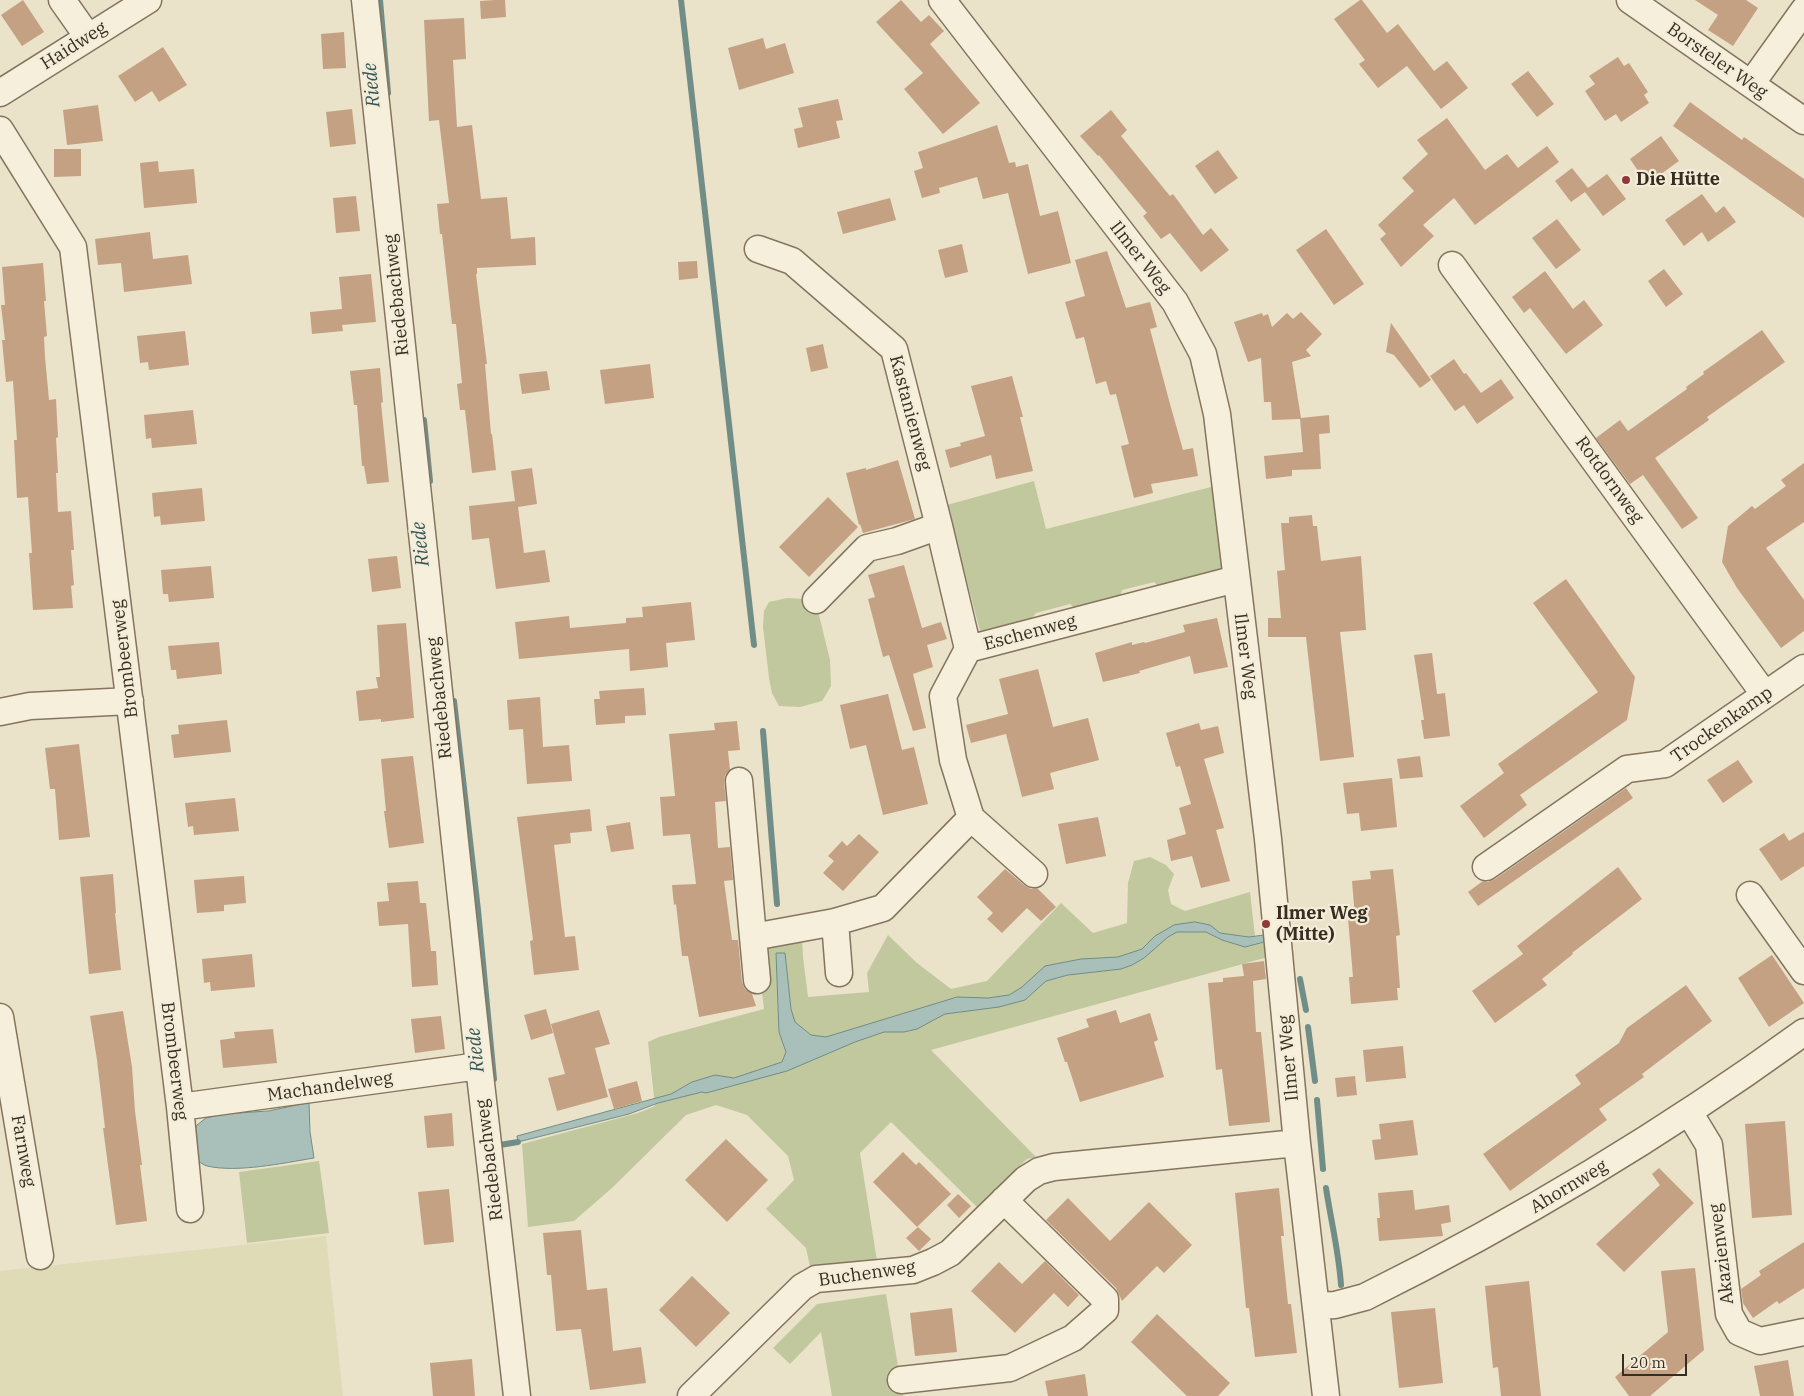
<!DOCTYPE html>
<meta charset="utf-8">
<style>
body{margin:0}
#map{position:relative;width:1804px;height:1396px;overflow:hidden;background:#eae2c9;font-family:"IBM Plex Serif",serif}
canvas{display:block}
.scale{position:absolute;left:1622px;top:1354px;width:65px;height:22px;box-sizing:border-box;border:2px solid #372d21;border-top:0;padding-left:6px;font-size:15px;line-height:18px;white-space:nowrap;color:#372d21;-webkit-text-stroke:4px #f3ecd8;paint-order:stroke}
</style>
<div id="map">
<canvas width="1804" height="1396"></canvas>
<div class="scale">20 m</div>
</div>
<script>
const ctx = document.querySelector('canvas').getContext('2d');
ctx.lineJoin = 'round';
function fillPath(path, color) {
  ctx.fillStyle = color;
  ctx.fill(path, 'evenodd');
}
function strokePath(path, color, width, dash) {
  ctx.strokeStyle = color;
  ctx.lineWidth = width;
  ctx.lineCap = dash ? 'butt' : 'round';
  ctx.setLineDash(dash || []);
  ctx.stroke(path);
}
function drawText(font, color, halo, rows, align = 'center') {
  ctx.font = font + ' "IBM Plex Serif",serif';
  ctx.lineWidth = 4.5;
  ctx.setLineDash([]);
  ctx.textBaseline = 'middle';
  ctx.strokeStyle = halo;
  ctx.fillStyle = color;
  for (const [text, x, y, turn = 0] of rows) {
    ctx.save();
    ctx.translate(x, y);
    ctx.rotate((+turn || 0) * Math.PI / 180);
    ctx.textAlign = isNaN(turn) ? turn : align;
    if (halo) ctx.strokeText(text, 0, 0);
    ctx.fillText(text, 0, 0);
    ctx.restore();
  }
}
const farmland = new Path2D(`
 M326 1236 343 1396H0V1271Z`);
const green = new Path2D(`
 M1034 481 1046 529 1215 486 1227 568 1158 586 1154 582 1122 590 1120 597 1076 609 1070 604 1036 613 1031 619 980 631 947 505Z
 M787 598 806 599 818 611 830 660 831 686 822 701 800 707 779 706 772 693 769 678 763 627 764 611 769 602Z
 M1150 857 1166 865 1174 874 1168 890 1171 904 1185 911 1250 892 1255 936 1265 935 1268 957 931 1050 1036 1157 1027 1159 977 1207 891 1122 860 1153 877 1261 810 1267 806 1248 766 1209 794 1180 788 1156 747 1115 716 1105 686 1115 613 1187 574 1221 528 1227 522 1144 638 1113 655 1106 648 1042 659 1037 764 1009 759 967 760 941 802 937 803 957 808 997 869 992 867 973 888 935 917 963 951 989 987 981 1061 903 1093 933 1127 923 1128 883 1134 861Z
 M319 1161 329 1233 247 1243 239 1172Z
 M886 1294 903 1396H832L821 1332 790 1364 773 1348 817 1304Z`);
const water = new Path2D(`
 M1195 922 1210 925 1220 933 1249 937 1264 935V942L1245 947 1222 940 1206 932H1177L1168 937 1144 958 1132 965 1121 969 1068 975 1046 981 1025 1000 999 1007 945 1014 917 1029 904 1032H884L855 1042 787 1071 706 1093 702 1092 658 1103 629 1114 518 1142 517 1136 671 1094 692 1082 715 1075 734 1078 782 1062 786 1052 779 1032 776 953H785L791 1009 795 1022 811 1035 826 1037 957 997 988 998 1009 995 1022 987 1045 966 1081 959 1118 957 1142 949 1155 936 1174 925Z
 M309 1103 310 1132 314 1158C284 1163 237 1173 207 1166 203 1165 198 1161 194 1158L193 1133 197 1125 206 1118 223 1114 268 1111Z`);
const stream = new Path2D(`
 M380 0 388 93
 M681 0 754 645
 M424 420 430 481
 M454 701 478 910 494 1079
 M763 731 777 904
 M1300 979 1306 1010
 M1308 1027 1315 1081
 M1317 1100 1323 1169
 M500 1145 518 1142
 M1326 1188C1331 1221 1339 1253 1341 1285`);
const building = new Path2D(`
 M23 0 44 32 22 46 1 15Z
 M495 0H505L506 17 481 19 480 1Z
 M901 0 921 22 929 15 944 31 930 44 980 103 943 134 904 89 923 73 876 22Z
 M1360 0H1362L1387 33 1398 24 1434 71 1447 61 1468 88 1441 109 1407 66 1378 88 1359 64 1365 60 1334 19Z
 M1695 0H1746L1758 8 1733 46 1708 30 1718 15Z
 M464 18 466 59 453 60 457 127 472 125 481 199 507 197 511 239 535 237 536 265 477 268V274H476L487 364H485L491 434H492L496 470 472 473 465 410H460L457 384 462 383 456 324H452L442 234H440L437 204 449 203 439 120 429 121 424 20Z
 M344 32 346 68 323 69 321 34Z
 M763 38 766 49 785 43 794 73 739 90 728 48Z
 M163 47 187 85 159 102 152 91 135 102 118 76Z
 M1618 57 1624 66 1629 63 1648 92 1644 95 1649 103 1621 122 1616 114 1605 121 1585 91 1595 84 1589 76Z
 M1528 71 1554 104 1537 117 1511 84Z
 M838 99 843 120 836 121 840 138 798 148 794 129 803 127 798 108Z
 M1690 102 1742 140 1744 137 1804 179V218L1673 126Z
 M98 105 103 141 67 145 63 110Z
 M352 109 356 144 330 147 326 112Z
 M1111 110 1127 130 1121 136 1170 196 1173 194 1203 235 1211 228 1229 250 1201 272 1170 233 1161 239 1143 216 1147 213 1099 155 1098 156 1080 136Z
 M1447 118 1485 170 1507 154 1518 168 1547 146 1559 162 1475 225 1454 198 1423 225 1434 236 1401 267 1380 239 1386 234 1378 225 1414 191 1402 178 1428 154 1417 140Z
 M997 125 1009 163 1015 162 1016 167 1028 164 1040 216 1058 211 1071 263 1028 274 1008 193 983 199 977 177 939 188 940 193 922 198 914 171 923 168 918 152Z
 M1661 136 1679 161 1647 184 1630 159Z
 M54 149H81V176L54 177Z
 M1218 150 1238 178 1215 194 1195 166Z
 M158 161 159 172 194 169 197 203 144 208 140 163Z
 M1572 168 1588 188 1607 174 1626 199 1603 216 1585 192 1571 202 1555 181Z
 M1702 194 1716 213 1724 206 1736 222 1708 242 1702 232 1684 246 1665 220Z
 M356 196 360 231 336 233 333 198Z
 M890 198 896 220 843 234 837 212Z
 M1557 219 1581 250 1556 269 1532 238Z
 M1326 229 1364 284 1334 305 1296 250Z
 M150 232 153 259 188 255 192 284 124 292 121 263 98 265 95 239Z
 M962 244 968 272 945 278 938 250Z
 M1107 251 1126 308 1150 302 1157 327 1150 329 1170 404 1183 450 1193 448 1198 476 1151 484 1153 493 1134 498 1121 446 1129 444 1116 394 1110 395 1106 381 1096 384 1084 337 1076 339 1065 302 1085 296 1075 260Z
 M697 261 698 278 679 280 678 262Z
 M43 263 46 301H44L47 336 44 337 45 357 49 400 56 399 58 437 56 438 58 473H56L58 512 71 511 74 550H71L74 585 71 586 73 608 33 610 29 553H32L28 497 17 498 14 440H17L13 381 6 382 2 340H5L1 305H5L2 267Z
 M1664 269 1683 294 1666 307 1648 281Z
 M1545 271 1573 309 1584 300 1603 325 1566 354 1530 308 1524 313 1512 297Z
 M371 274 376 322 342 325 343 331 312 334 310 312 342 309 339 277Z
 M1301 312 1322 334 1306 350 1311 356 1292 362 1301 418 1329 415 1330 433 1319 434 1321 469 1292 470V476L1266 479 1264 456 1303 452 1300 419 1272 420 1271 402H1264L1261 358 1248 362 1234 322 1262 313 1263 316 1268 314 1272 327 1287 313 1293 319Z
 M1391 323 1431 380 1420 388 1394 355 1386 352Z
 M1762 330 1785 362 1707 417 1709 420 1655 458 1698 518 1682 529 1643 475 1630 484 1596 438 1620 420 1628 431 1687 389 1686 387 1704 374 1703 372Z
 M185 331 189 365 149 370 148 362 140 363 137 336Z
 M823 344 828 368 811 372 806 348Z
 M1454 359 1464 374 1466 373 1481 393 1501 379 1514 398 1477 424 1464 405 1455 411 1430 376Z
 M650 364 654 398 605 404 600 370Z
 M380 368 383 402 381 403 389 482 367 484 364 466H362L357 405H354L350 371Z
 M547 371 550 390 522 394 519 374Z
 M1012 376 1023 417H1020L1033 471 996 479 991 455 950 468 945 450 961 446 960 443 985 436 971 386Z
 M193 410 197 444 152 448 151 438 146 439 144 415Z
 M898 460 915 519 863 533 860 524 859 525 846 473 866 468V470Z
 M1804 463V522L1766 548 1804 600V631L1781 648 1737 588 1722 562 1728 526 1752 506 1755 509 1786 486 1781 480Z
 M532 468 537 504 518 507 524 553 545 550 550 582 496 589 489 538 472 540 469 506 515 501 511 471Z
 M202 488 205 521 161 525 160 516 154 517 152 493Z
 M828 497 858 527 809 577 779 547Z
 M1312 515 1313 526H1317L1321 561 1361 556 1366 630 1340 632 1354 757 1320 761 1306 637H1268V618H1281L1277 571 1285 570 1281 523H1289V517Z
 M397 556 401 588 372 592 368 559Z
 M904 565 922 628 941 622 947 639 927 645 933 667 913 674 926 728 913 731 889 655 883 657 868 599 875 597 868 575Z
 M211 566 214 598 169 602 168 594H163L161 570Z
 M1566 579 1635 677 1627 720 1520 795 1527 805 1484 838 1460 806 1504 773 1498 764 1598 692 1533 603Z
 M691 602 695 640 666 643 668 667 630 671 629 649 519 659 515 622 569 616 570 628 626 623V618L643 617 642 607Z
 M1217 618 1228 667 1194 674 1190 656 1139 671 1140 673 1103 682 1095 653 1132 642V645L1144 642 1145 643 1185 632 1183 625Z
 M406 623 414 718 381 722V719L359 721 356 691 378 688 376 677H380L377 625Z
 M219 642 222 674 177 679 176 670H171L168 646Z
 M1432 653 1437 694 1445 693 1450 736 1424 739 1421 720H1424L1414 655Z
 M1038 669 1053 727 1088 718 1099 760 1050 773 1054 789 1022 797 1006 734 971 743 966 725 1008 714 999 679Z
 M644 688 646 715 625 716V723L596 725 594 699H600L599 691Z
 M888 694 902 750 914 747 928 804 883 815 866 745 850 749 840 705Z
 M540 697 543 747 569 745 572 781 527 784 523 729 509 730 507 700Z
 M227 720 231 752 174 758 171 735 179 734 178 725Z
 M737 721 740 750 728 751 730 770 725 775 724 782 726 801 715 802 718 848 730 847 733 880 724 881 732 940H738L742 982 745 989 752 994 756 1006 699 1017 688 956H682L676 904 674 905 672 885 696 884 690 834 663 836 660 797 675 796 669 734 715 730 714 723Z
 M1199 723 1201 730 1218 726 1224 753 1204 759 1224 828 1216 830 1230 881 1201 888 1192 856 1171 861 1167 840 1186 834 1179 808 1191 804 1180 766 1176 767 1166 733Z
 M79 744 90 837 59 840 55 789H50L45 748Z
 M413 756 424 843 389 848 384 811H386L381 759Z
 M1420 756 1423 777 1400 779 1397 759Z
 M1738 760 1753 782 1723 803 1707 780Z
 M1392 778 1397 827 1361 831 1359 813 1347 814 1343 783Z
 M1626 788 1633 798 1478 906 1468 892 1483 881 1488 882 1495 879Z
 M235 798 239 831 194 835 193 826 188 827 185 803Z
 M590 809 592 831 570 833 571 843 554 845 565 937 575 936 579 970 534 975 530 941 533 940 517 817Z
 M1098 817 1106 856 1066 864 1058 824Z
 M630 822 634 849 611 852 606 826Z
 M1804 832V866L1781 881 1759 849 1784 833 1789 841Z
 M859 834 879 852 843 891 823 873 834 861 828 856 842 841 847 846Z
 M1618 867 1642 899 1572 953 1573 954 1542 979 1547 985 1495 1023 1472 991 1523 954 1517 946Z
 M1005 869 1024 885 1031 889 1037 888 1056 907 1041 921 1027 908 1002 933 987 919 993 913 977 897Z
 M1393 869 1400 935 1396 936 1400 988H1397L1398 1000 1351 1004 1349 977H1353L1348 918 1355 917 1352 881 1371 879 1370 871Z
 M113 874 116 913H115L121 970 89 974 80 877Z
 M244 876 246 903 224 905V911L197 913 194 880Z
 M418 881 420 903H426L431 951H436L438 985 412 987 408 924 379 926 377 902 389 901 387 883Z
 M252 954 255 987 211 991 210 982 204 983 202 959Z
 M1772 955 1804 1003 1769 1027 1738 978Z
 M1264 961 1266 979 1253 981 1256 1032H1261L1270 1122 1229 1126 1222 1069 1216 1070 1208 983 1223 982V978L1244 976 1242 964Z
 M1686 985 1712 1021 1642 1074 1644 1077 1599 1109 1607 1120 1510 1191 1483 1154 1581 1084 1575 1075 1619 1043 1627 1028Z
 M546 1009 553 1033 531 1040 524 1015Z
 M599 1010 610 1044 595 1048 608 1097 557 1111 548 1078 565 1074 551 1024Z
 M1116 1010 1120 1023 1150 1013 1158 1040 1154 1042 1164 1077 1080 1102 1067 1062H1065L1057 1038 1089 1027 1086 1019Z
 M123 1011 132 1067 135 1111 142 1165H140L147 1221 116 1225 103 1128H105L97 1060 90 1016Z
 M441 1016 445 1049 415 1053 411 1019Z
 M273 1029 277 1063 223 1068 220 1040 235 1038 234 1032Z
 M1403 1046 1406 1078 1366 1082 1363 1050Z
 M1355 1076 1357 1095 1337 1097 1335 1078Z
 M637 1081 642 1101 614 1109 608 1089Z
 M452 1113 454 1146 427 1148 424 1116Z
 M1413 1120 1418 1155 1375 1160 1372 1140 1381 1139 1379 1124Z
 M1785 1121 1792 1215 1752 1218 1745 1124Z
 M726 1139 768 1180 727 1222 685 1180Z
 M903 1152 916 1165 919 1162 951 1194 917 1227 873 1182Z
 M1659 1168 1694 1203 1624 1272 1596 1244 1660 1185 1652 1174Z
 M1279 1188 1284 1236H1281L1288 1304H1291L1297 1353 1255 1357 1249 1308H1246L1235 1193Z
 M449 1189 454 1242 424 1245 418 1192Z
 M1413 1190 1415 1210 1449 1205 1451 1222 1441 1224 1443 1236 1379 1241 1377 1218H1380L1378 1193Z
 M958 1194 971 1206 959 1218 947 1205Z
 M1068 1198 1110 1241 1149 1202 1192 1245 1164 1273 1157 1266 1122 1301 1116 1288 1046 1220Z
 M918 1227 931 1239 919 1251 906 1238Z
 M581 1230 587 1290 607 1288 613 1351 641 1347 646 1383 590 1390 581 1329 556 1331 551 1275H547L543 1233Z
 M1804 1242V1288L1779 1304 1777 1301 1753 1318 1743 1303 1741 1289 1761 1275 1759 1271Z
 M1045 1261 1079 1295 1068 1307 1054 1293 1015 1333 971 1291 999 1262 1022 1284Z
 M1695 1268 1704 1350 1650 1396H1629L1615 1377 1668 1332 1661 1271Z
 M692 1276 730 1313 696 1347 659 1310Z
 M1529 1281 1541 1396H1501L1498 1367 1493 1368 1485 1286Z
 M952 1308 957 1352 915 1356 910 1313Z
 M1435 1308 1443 1383 1399 1388 1391 1312Z
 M1157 1314 1230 1383 1218 1396H1187L1131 1342Z
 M472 1359 475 1396H433L430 1363Z
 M1788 1360 1794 1396H1760L1754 1366Z
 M1085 1374 1088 1396H1048L1045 1381Z`);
const minor = new Path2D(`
 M62 0 88 37
 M365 0 479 1066 517 1396
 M942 0 1175 302 1203 354 1217 414 1268 839 1297 1143 1326 1396
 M1630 0 1804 121
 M1751 84 1804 10
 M0 93 148 0
 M0 130 73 247 180 1107 190 1209
 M758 249 792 261 894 349 939 526 968 649
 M1452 265 1765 695
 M816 600 867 548 897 541 939 526
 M0 712 30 706 130 701
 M739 781 753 937 835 922
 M1486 867 1627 769 1665 764 1804 668
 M1034 874 971 818 953 760 943 696 968 649 1236 579
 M1750 895 1804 971
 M753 937 757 980
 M839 973 835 922 883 908 971 818
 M0 1017 40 1256
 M180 1107 479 1066
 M1689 1112 1709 1145 1729 1314 1739 1332 1760 1341 1804 1332
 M1316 1306 1335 1305 1365 1297C1518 1221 1665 1133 1804 1032
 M901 1380 1010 1368 1073 1338 1105 1310V1299L1004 1200
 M691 1396 802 1287 816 1279 913 1270 933 1262 950 1253 1026 1179 1039 1171 1054 1167 1297 1143`);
const markers = [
 [1626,180,5,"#8e3935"],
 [1266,924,5,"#8e3935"]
];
const streetNames = [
 ["Haidweg",74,46,-32],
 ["Borsteler Weg",1717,61,35],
 ["Ilmer Weg",1140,258,52],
 ["Riedebachweg",397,295,-96],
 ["Kastanienweg",910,413,75],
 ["Rotdornweg",1609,480,54],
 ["Eschenweg",1030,633,-15],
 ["Ilmer Weg",1245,656,83],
 ["Brombeerweg",125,659,-97],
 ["Riedebachweg",440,698,-96],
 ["Trockenkamp",1722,725,-35],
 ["Ilmer Weg",1289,1058,-95],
 ["Brombeerweg",174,1061,83],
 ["Machandelweg",330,1087,-8],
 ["Farnweg",23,1151,80],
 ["Riedebachweg",490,1160,-97],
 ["Ahornweg",1569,1187,-31],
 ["Akazienweg",1722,1254,-97],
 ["Buchenweg",867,1274,-8]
];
const poiNames = [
 ["Die Hütte",1636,180],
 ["Ilmer Weg",1276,914],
 ["(Mitte)",1276,935]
];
const waterNames = [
 ["Riede",372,85,-95],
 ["Riede",421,544,-96],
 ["Riede",476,1050,-96]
];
fillPath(farmland, '#dfdbb7');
fillPath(green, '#c1c89e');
fillPath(water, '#a9bfba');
strokePath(water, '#718d87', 1);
strokePath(stream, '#718d87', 6);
fillPath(building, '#c5a183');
strokePath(minor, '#85755f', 29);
strokePath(minor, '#f6efdc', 26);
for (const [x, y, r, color] of markers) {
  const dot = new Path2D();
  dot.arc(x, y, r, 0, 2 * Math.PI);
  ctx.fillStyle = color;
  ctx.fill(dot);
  strokePath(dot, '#f3ecd8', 2);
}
drawText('18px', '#372d21', '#f3ecd8', streetNames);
drawText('bold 18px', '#372d21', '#f3ecd8', poiNames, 'left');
drawText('italic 19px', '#325555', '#f3ecd8', waterNames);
</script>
